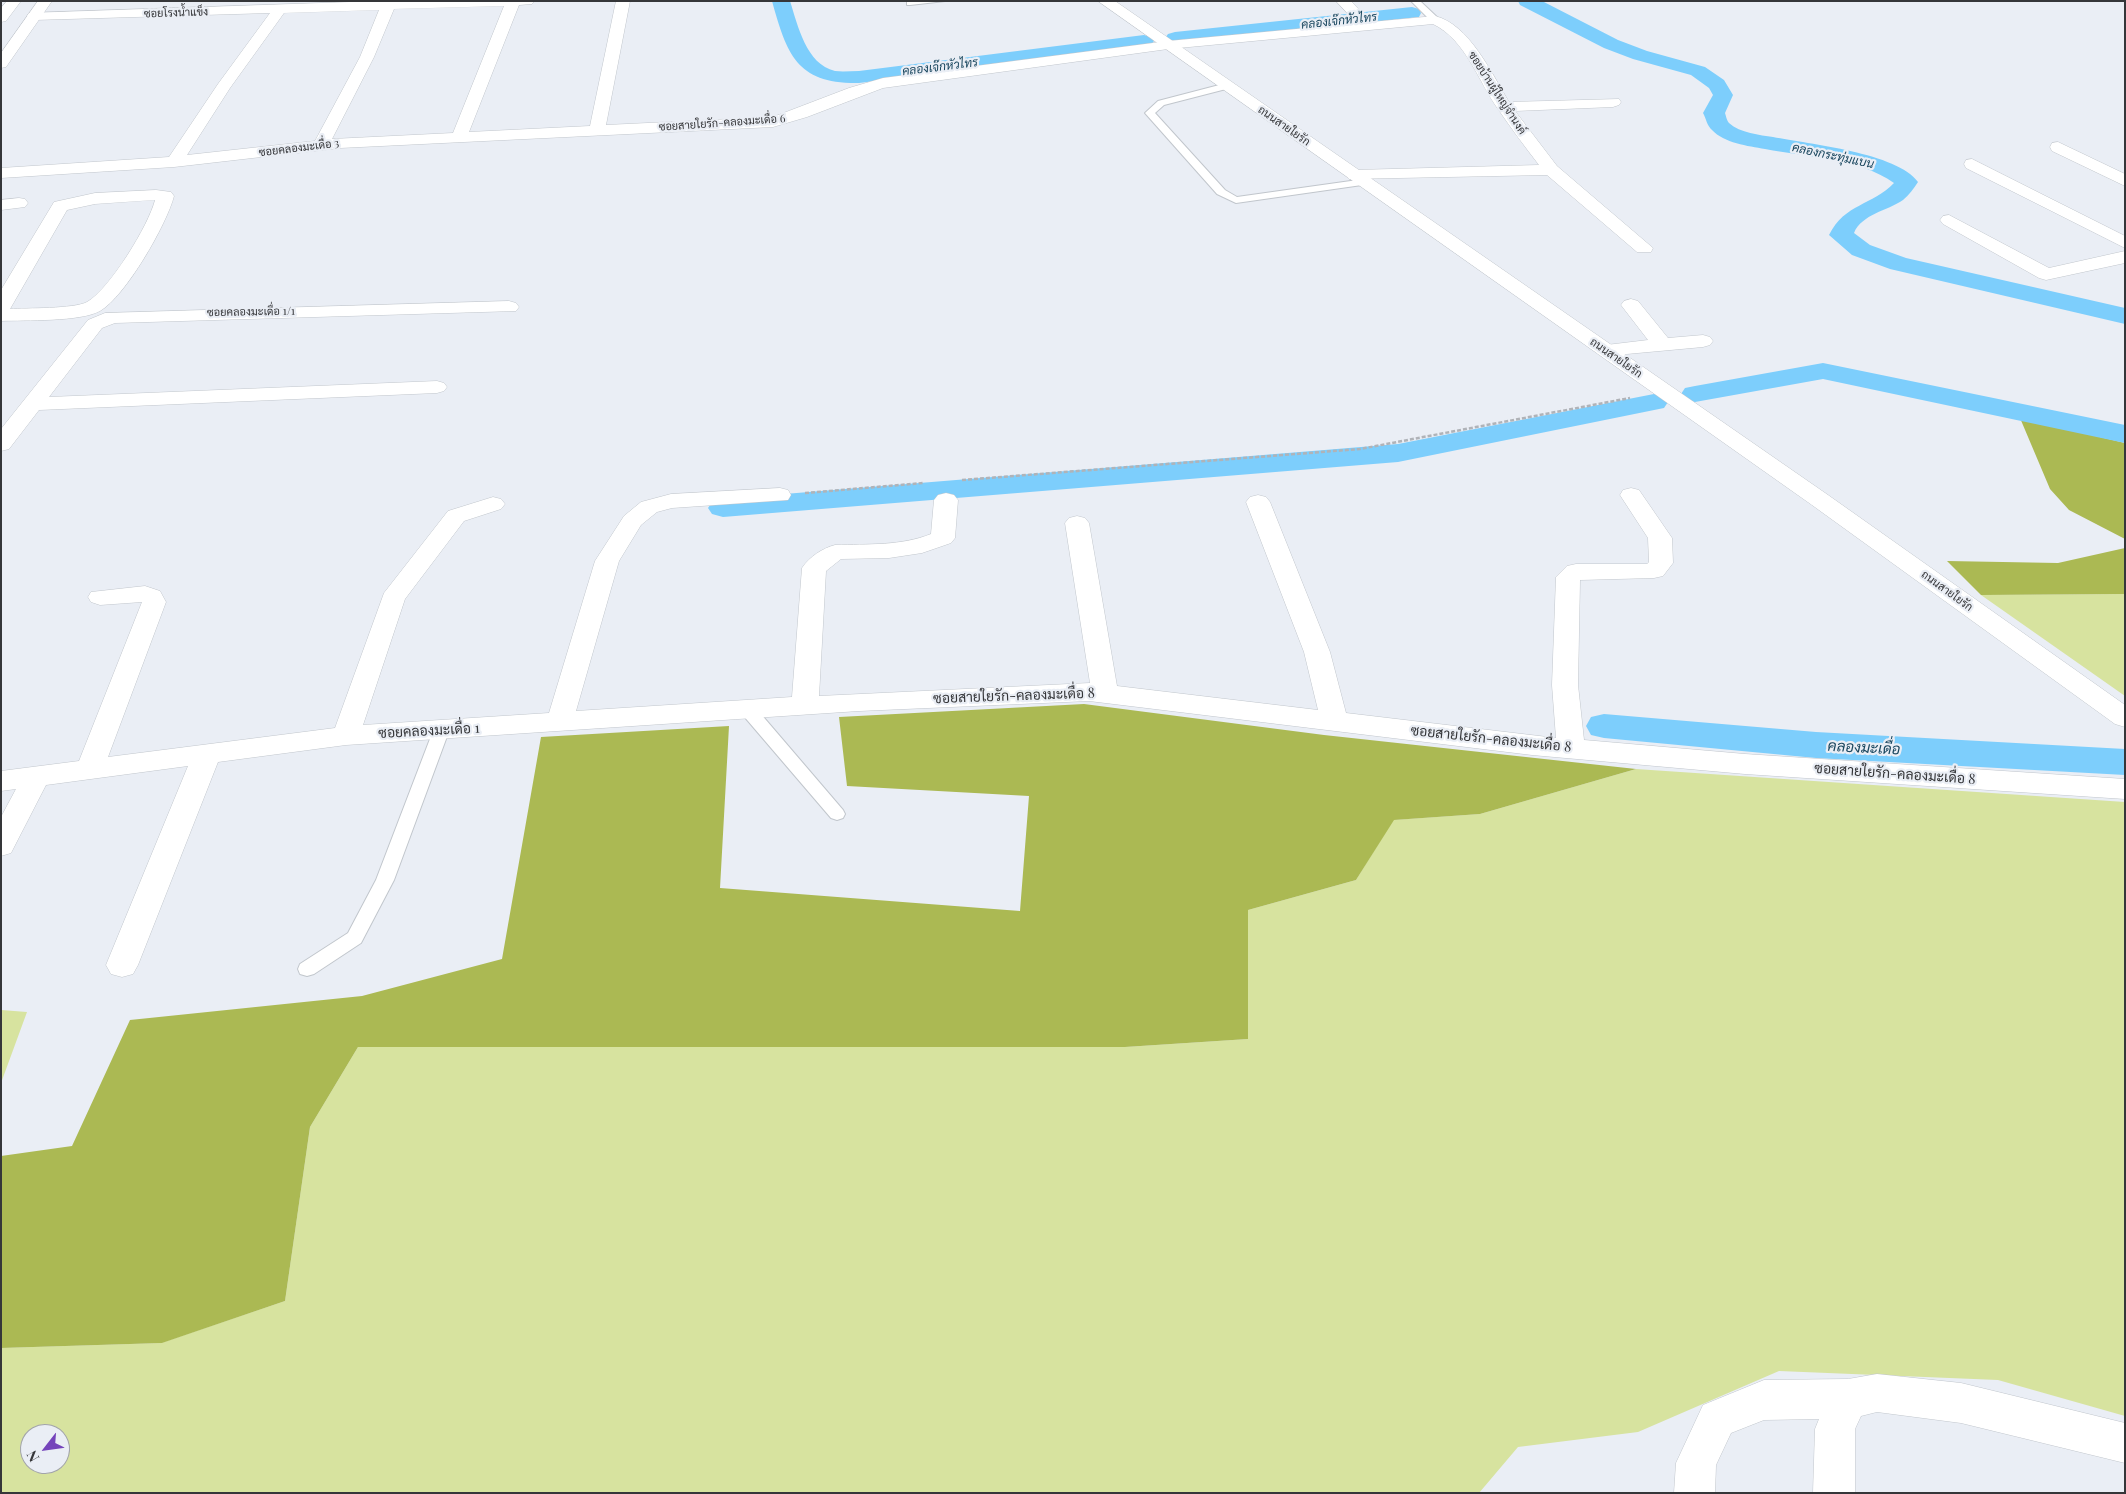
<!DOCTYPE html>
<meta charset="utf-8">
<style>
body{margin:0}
#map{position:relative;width:2126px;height:1494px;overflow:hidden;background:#eaeef5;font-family:"Playfair Display",serif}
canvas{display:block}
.frame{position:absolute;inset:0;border:2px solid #353639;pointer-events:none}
.north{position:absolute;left:20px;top:1424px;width:50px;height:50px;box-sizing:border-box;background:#eaeef5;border:1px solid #a2a4aa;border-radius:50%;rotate:240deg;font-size:14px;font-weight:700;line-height:20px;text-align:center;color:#353639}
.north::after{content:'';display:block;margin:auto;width:18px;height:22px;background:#7544bb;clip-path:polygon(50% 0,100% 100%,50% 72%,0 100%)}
</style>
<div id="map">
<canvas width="2126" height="1494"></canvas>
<div class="frame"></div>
<div class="north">N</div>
</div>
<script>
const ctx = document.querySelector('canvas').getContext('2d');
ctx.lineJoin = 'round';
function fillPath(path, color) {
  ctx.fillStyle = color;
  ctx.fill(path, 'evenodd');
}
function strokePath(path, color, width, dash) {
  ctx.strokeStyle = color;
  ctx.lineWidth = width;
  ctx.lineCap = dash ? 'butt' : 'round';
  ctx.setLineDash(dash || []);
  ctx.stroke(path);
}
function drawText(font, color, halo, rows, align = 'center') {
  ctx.font = font + ' "Playfair Display",Sarabun,serif';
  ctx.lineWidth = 4.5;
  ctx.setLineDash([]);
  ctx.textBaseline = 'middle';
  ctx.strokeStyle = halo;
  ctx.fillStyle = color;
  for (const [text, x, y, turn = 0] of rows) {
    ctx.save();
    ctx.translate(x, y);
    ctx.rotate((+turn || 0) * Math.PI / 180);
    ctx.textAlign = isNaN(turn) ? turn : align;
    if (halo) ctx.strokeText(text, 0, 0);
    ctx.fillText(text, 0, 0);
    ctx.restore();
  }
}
const green = new Path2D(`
 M2125 594V696L1981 595Z
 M1636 769 2125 802V1416L1998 1380 1779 1371 1638 1432 1518 1447 1479 1493H1V1348L161 1343 285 1301 310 1127 358 1047H1125L1248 1039V910L1356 880 1393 820 1480 814ZM30 1434H60V1464H30Z
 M1 1010 27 1012 1 1083Z`);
const forest = new Path2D(`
 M2020 418 2125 443V539L2069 510 2050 489Z
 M2125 548V594L1981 595 1947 561 2058 563Z
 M1084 704 1324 735 1636 769 1480 814 1394 820 1356 880 1248 910V1039L1125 1047H358L310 1127 285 1301 162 1343 1 1348V1156L72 1146 130 1020 362 996 502 959 541 737 729 726 720 888 1020 911 1029 796 847 786 839 717Z`);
const canal = new Path2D(`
 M772 1H790C798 26 806 64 835 71 843 72 851 71 859 71L1144 35 1151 37 1154 41 1151 45 1144 47 859 83C797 84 787 55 772 1Z
 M1518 1H1542L1618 40 1647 51 1705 67 1724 80 1733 95 1725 113C1726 116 1727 121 1729 123 1740 133 1760 135 1773 137 1809 144 1898 153 1918 182 1914 188 1909 195 1903 200 1887 211 1862 214 1854 233L1870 245 1906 258 2125 308V324L1890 269 1852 255 1829 235C1845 203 1872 206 1894 183 1859 158 1807 157 1765 149 1748 146 1724 143 1712 130 1707 126 1706 118 1703 113L1713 95 1709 88 1691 75 1633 59 1604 48 1520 5Z
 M1412 7 1419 9 1421 13 1419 17 1175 44 1168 42 1165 38 1168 34 1175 32Z
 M1823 363 2125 425V443L1823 379 1695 402 1685 400 1681 394 1685 388 1695 386Z
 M1654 394 1664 396 1668 402 1664 408 1398 462 723 517 712 514 708 508 712 502 723 499 1398 444Z
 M1604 714 1816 732 2125 749V775L1816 758 1604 738 1591 735 1586 726 1591 717Z`);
const path = new Path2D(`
 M962 480 1360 449 1630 398
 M805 493 923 483`);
const service = new Path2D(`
 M907 1H945L910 5H907Z
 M1411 1H1420L1438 18V22H1432Z
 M1227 83 1230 84V88L1164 105 1155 113 1225 190 1237 197 1365 179 1370 182 1369 184 1236 203 1217 194 1145 113 1158 101Z
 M748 705 754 706 843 810 845 814 843 818 837 820 831 818 742 714 740 710 742 706Z
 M441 725 447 727 449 731 394 880 361 943 314 974 307 976 300 974 298 969 300 964 348 933 376 880 433 731 435 727Z`);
const minor = new Path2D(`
 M380 1H534L532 4 519 5 469 132 590 126 616 1H630L606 125 773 117 849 88 883 78 1168 41 1435 16C1469 24 1492 74 1509 102L1619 99 1621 102 1619 105 1613 107 1515 111 1557 166 1653 248 1651 252H1637L1547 175 1349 179 1346 175 1349 171 1355 170 1539 165C1525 147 1511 128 1498 109 1478 81 1466 40 1433 24L1168 49 883 88 807 117 773 127 340 148 174 167 1 178V168L169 157 218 84 270 13 34 20 29 19 27 16 29 13ZM504 6 453 133 332 139 374 57 394 9ZM379 10 360 57 315 141 187 155 230 88 284 13Z
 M1336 1H1351L1363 14 1361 17H1351Z
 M2058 142 2125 174V186L2052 151 2050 147 2052 143Z
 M1972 159 2125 236V248L1966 168 1964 164 1966 160Z
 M156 190 171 192 174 196C167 224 125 297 100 311 80 322 25 320 1 321V290L54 202 95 193ZM155 200C149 225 109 290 87 302 74 309 26 308 10 309L67 210 95 204Z
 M19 198 25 199 28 203 25 207 1 210V200Z
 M1949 215 2049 268 2125 251V263L2046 280 2039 278 1943 224 1940 220 1943 216Z
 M1631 299 1638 301 1668 338 1703 335 1710 337 1713 341 1710 345 1703 347 1605 356 1598 354 1595 350 1598 346 1648 340 1621 305 1624 301Z
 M509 301 516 303 519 307 516 311 115 323 102 328 49 397 437 381 444 383 447 387 444 391 437 393 39 410 9 449 1 451V429L88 320 105 313Z
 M780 488 788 490 791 495 788 500 672 508 657 512 641 525 619 561 576 711 792 697 802 568C809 557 823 548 835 545 868 544 901 546 931 534L934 500 938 495 946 493 954 495 958 500 955 538 951 543 922 553 889 558 841 559 826 571 819 696 1090 683 1065 523 1069 518 1077 516 1085 518 1089 523 1117 686 1318 710 1304 652 1246 502 1250 497 1258 495 1266 497 1270 502 1330 652 1346 713 1556 738 1552 685 1556 577 1567 566 1576 564H1647L1649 562 1648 538 1620 495 1623 490 1631 488 1639 490 1672 538 1673 563 1663 576 1654 578 1580 580 1578 685 1584 740 1745 754 2125 779V799L1745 774 1532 755 1089 701 859 711 346 745 218 762 138 965 133 974 122 977 111 974 106 965 188 766 46 785 11 853 1 856V817L16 789 1 791V771L79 761 142 602 100 605 91 602 88 597 91 592 145 586 160 591 166 602 108 757 335 728 384 593 448 511 493 497 501 499 505 504 501 509 464 521 405 599 363 725 549 713 595 561 624 516 641 502 671 494Z
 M1877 1374 1961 1383 2125 1423V1463L1961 1423 1877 1412 1861 1416 1855 1429V1493H1813L1815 1429 1819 1419 1764 1420 1731 1433 1716 1465 1715 1493H1674L1676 1463 1703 1405 1764 1380 1848 1379Z`);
const tertiary = new Path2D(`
 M1098 1H1115L1828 495 2125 705V727L2115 724 1812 505Z`);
const secondary = new Path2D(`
 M7 1H21L6 21 1 22V8Z
 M38 1H52L6 67 1 68V53Z`);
const farStreetnames = [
 ["ซอยโรงน้ำแข็ง",176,13,-2],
 ["ซอยบ้านผู้ใหญ่จำนงค์",1497,93,57],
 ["ซอยสายใยรัก-คลองมะเดื่อ 6",722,123,-4],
 ["ถนนสายใยรัก",1284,126,35],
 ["ซอยคลองมะเดื่อ 3",299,148,-7],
 ["ซอยคลองมะเดื่อ 1/1",251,312,-1],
 ["ถนนสายใยรัก",1616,358,35],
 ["ถนนสายใยรัก",1947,591,36]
];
const farWaternames = [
 ["คลองเจ๊กหัวไทร",1339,21,-6],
 ["คลองเจ๊กหัวไทร",940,67,-7],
 ["คลองกระทุ่มแบน",1833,156,12]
];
const streetNames = [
 ["ซอยสายใยรัก-คลองมะเดื่อ 8",1014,696,-2],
 ["ซอยคลองมะเดื่อ 1",429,731,-3],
 ["ซอยสายใยรัก-คลองมะเดื่อ 8",1491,739,6],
 ["ซอยสายใยรัก-คลองมะเดื่อ 8",1895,774,4]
];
const waterNames = [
 ["คลองมะเดื่อ",1864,748,3]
];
fillPath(green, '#d7e39f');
fillPath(forest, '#abb953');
fillPath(canal, '#7dcefc');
strokePath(service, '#c1c6cc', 2);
strokePath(minor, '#c1c6cc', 1);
strokePath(tertiary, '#c1c6cc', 1);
strokePath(secondary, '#c1c6cc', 1);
strokePath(path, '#b0b3b8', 2.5, [4, 2]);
fillPath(service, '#fff');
fillPath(minor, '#fff');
fillPath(tertiary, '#fff');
fillPath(secondary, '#fff');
drawText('11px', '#353639', '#eaeef5', farStreetnames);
drawText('italic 12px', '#19465e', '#eaeef5', farWaternames);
drawText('14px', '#353639', '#eaeef5', streetNames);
drawText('italic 15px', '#19465e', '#eaeef5', waterNames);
</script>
